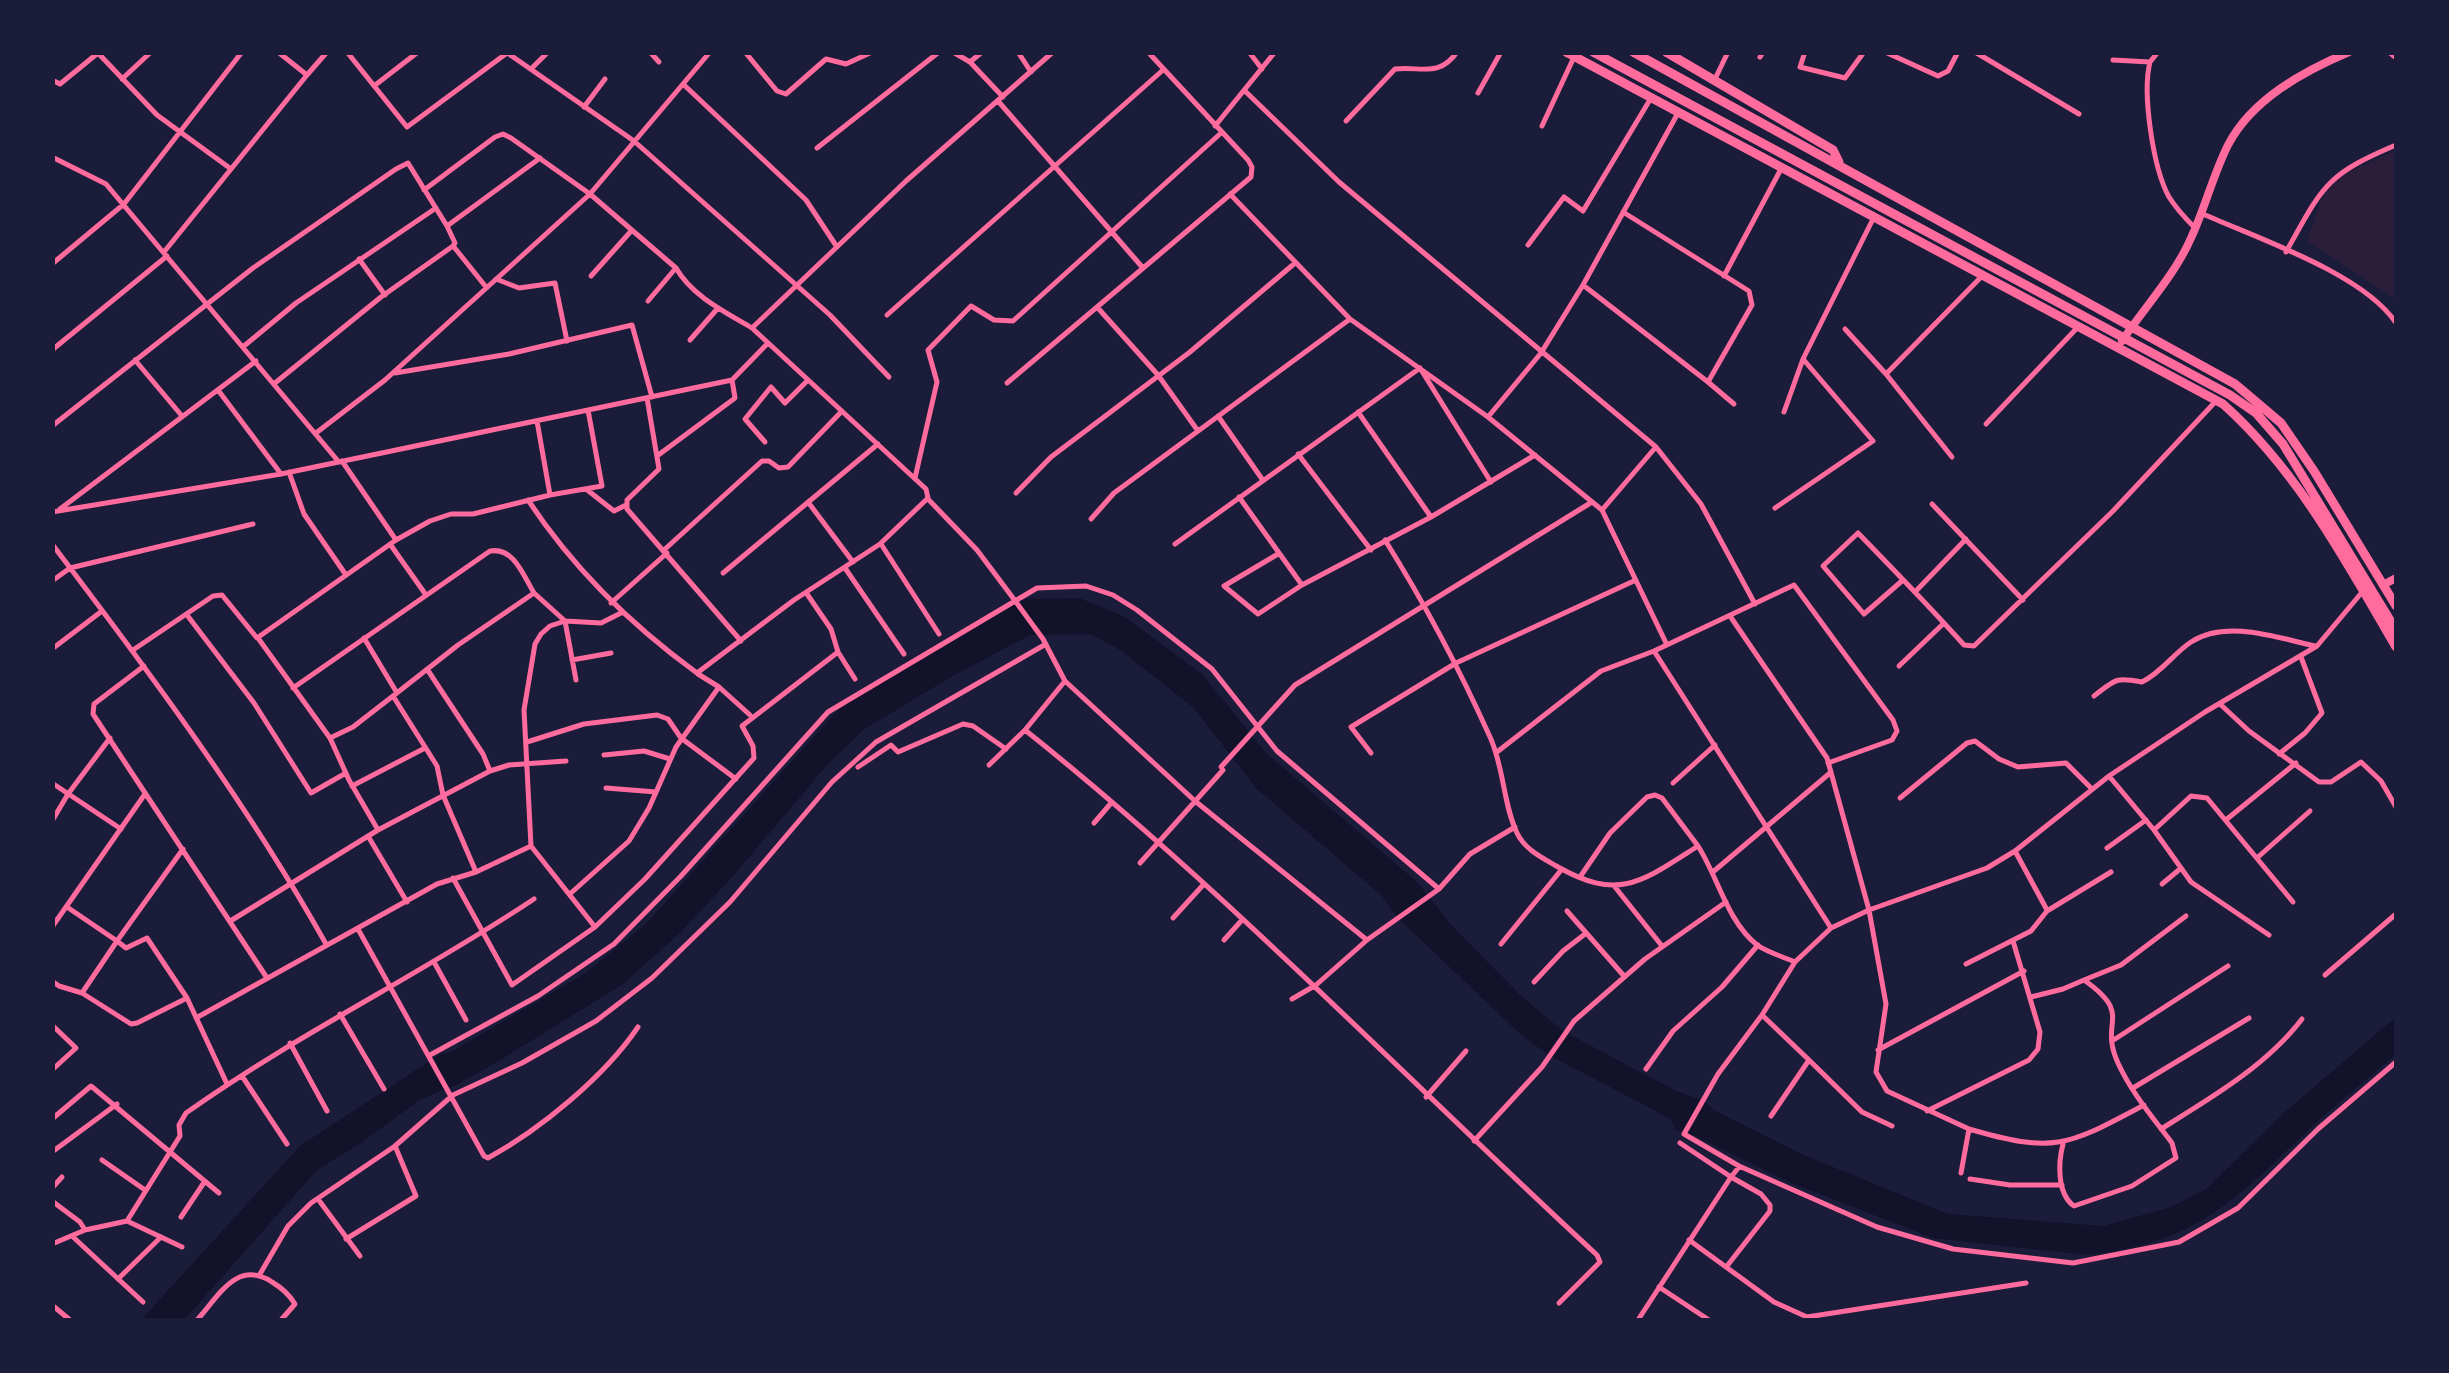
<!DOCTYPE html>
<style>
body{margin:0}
#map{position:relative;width:2449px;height:1373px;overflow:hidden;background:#1b1b3a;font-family:"DejaVu Sans",sans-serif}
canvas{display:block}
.frame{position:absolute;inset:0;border:55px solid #1b1b3a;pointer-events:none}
</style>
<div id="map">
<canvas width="2449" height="1373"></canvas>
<div class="frame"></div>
</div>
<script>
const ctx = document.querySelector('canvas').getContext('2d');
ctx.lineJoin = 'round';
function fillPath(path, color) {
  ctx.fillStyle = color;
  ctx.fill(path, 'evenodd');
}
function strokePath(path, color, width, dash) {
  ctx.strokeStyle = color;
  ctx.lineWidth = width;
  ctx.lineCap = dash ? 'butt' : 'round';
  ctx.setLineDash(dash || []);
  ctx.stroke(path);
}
const green = new Path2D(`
 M2396 150V297L2394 298 2307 241 2324 192 2343 175Z`);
const water = new Path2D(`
 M1079 598 1125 617 1202 674 1266 753 1417 882 1452 926 1522 997 1563 1031 1674 1090 1704 1101 1714 1110 1806 1156 1948 1214 2103 1226 2172 1207 2206 1189 2285 1112 2396 1017V1054C2364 1082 2329 1109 2298 1140 2229 1206 2189 1244 2088 1255L1933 1238 1789 1182 1695 1136 1676 1130 1671 1119 1547 1054 1519 1033 1397 917 1382 896 1257 789 1194 708 1122 651 1091 634 1030 635 951 677 863 730 828 764 732 877 681 932 623 984 497 1062 458 1084 421 1099 358 1145 317 1170 184 1320H141L300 1146 439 1055 453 1051 584 974 646 924 835 713 867 689 1020 599Z`);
const minor = new Path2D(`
 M347 52 407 127 507 53
 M506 52 634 141 830 315 889 377
 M650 52 659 62
 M745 52 777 91 786 94 826 59 846 64 872 52
 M953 52 970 62 1003 97
 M1018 52 1031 72
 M1249 52 1262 69
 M1805 52 1800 67 1845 78 1864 52
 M1885 52 1938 76 1948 71 1958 52
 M1975 52 2079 114
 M1760 57 1763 52
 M2113 60 2150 62C2142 93 2153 168 2169 197 2176 208 2186 219 2195 228
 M970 62 982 52
 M2150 62 2158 52
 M531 69 548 52
 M307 75 327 52
 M122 79 151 52
 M1715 79 1728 52
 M52 80 60 84 98 53 157 115 231 169
 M683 84 806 200 837 247
 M374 86 418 52
 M1245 91 1339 182 1656 447 1701 504 1755 604
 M1478 93 1501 52
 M998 101 1143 268
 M584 107 605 79
 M1346 121 1395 69C1421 66 1439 78 1457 52
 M1215 126 1275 52
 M1542 126 1574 57
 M817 148 939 52
 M52 157 106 184 338 461
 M424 190 495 137 503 134 511 138 590 194 676 268C692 296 725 312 752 328L926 489 928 498 880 544 794 600 697 673C631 625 573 568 528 500
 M1230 194 1350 319 1488 417 1602 510 1667 645
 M2203 214C2257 238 2364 274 2396 323
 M1528 245 1564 197 1583 211 1651 98
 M454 247 486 287
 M164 252 307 75 278 52
 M2286 252C2323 186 2325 175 2396 145
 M359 259 385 295
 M52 264 124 204 242 52
 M591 276 632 230
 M1724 276 1781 169
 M496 279 519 288 555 283 567 341
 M1583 285 1708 382 1752 305 1749 291 1623 212
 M648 301 675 269
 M1097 307 1158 375 1198 431
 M887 315 1163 70
 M752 328 906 181 1053 52
 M1845 329 1886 374 1952 457
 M690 340 718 308
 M244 346 296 303 436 208
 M52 350 167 256
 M135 360 182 416
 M395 373 509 354 632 325 652 397
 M1887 373 1983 275
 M1708 382 1734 404
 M275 383 381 297 453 246 455 243 447 226
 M1007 383 1251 177 1252 167 1248 160 1148 52
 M218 390 281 474
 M647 398 659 469 627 500V509L741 641
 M1358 412 1431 517
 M1784 412 1803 359 1874 217
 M1218 416 1262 479
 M1488 417 1541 353 1583 285 1678 113
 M1986 424 2077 328
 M52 426 253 268 396 169 408 163 447 226 540 158
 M316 433 385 380 590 194 710 52
 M765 442 745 419 771 387 785 403 808 380
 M1298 454 1371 550
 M657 456 735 398 732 380
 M342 461 396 540
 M289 472 304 514 346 575
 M915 478 937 382 928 350 971 306 994 320 1013 321 1221 133
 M586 489 614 511 626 505
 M1016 493 1051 457 1190 352 1295 263
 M550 495 602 486 588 410
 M1239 497 1302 585
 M928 499 977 550 1016 602 1043 639 1065 681 1195 801 1367 940
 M808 502 853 562
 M1932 504 2023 600
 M1775 508 1873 441 1803 359
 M60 509 256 361
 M1602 510 1655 448
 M52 512 281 474 732 380 768 343
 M1091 519 1114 493 1350 319
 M1385 540C1425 604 1459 668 1490 737 1504 767 1503 804 1517 833 1525 850 1543 858 1558 867 1620 902 1643 881 1698 846 1718 877 1727 921 1757 945 1767 952 1783 957 1795 962
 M52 544C150 673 247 803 326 944
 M390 544 426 595
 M881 544 939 634
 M1175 544 1420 368 1491 482
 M664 550 762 461H769L779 468 788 467 842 411
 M1278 554 1224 586 1258 614 1302 585 1431 517 1535 455
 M845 568 904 654
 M723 573 878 444
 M1903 580 1864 614 1823 566 1858 533C1894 570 1930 607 1964 645L1974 646 2113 511 2216 401
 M52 581 70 568 253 524
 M1915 592 1966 539
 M534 593 565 621 576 680
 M807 594 831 629 838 652 855 679
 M611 603 667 553
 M187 615 254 703 311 793 346 773
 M1730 616 1827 758 1869 910 1886 1004 1876 1072 1887 1091 1969 1129 1961 1173
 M258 638 330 738 349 780 378 830
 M364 638 397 693
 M52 649 102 611
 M133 650 213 596 222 595 257 638 396 540 430 521 451 514H473L550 495 537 421
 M1654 651 1831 928
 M572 660 611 653
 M144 666 94 704 93 714 267 978
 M1899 666 1944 623
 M427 669 483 754 490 771
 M719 687 750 715
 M293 688 490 551C514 547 523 575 534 593L458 645 393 696
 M2094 696C2116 679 2115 677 2142 682 2162 672 2173 654 2191 642 2226 619 2278 638 2315 646
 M2220 704 2249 731 2319 782H2331L2361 762 2381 781 2396 807
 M1025 730C1228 892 1407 1080 1597 1255L1600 1262 1559 1303
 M527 742 584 724 657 715 668 719 681 738 736 779
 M1497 752 1601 671 1654 651 1794 585 1893 720 1897 731 1892 740 1828 763
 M1371 753 1351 727 1456 663 1636 580
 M2279 754 2305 733 2322 713 2301 657
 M604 755 644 751 670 759
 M989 765 1025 730 1065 681
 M858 767 891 745 898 752 963 724 973 726 1006 749
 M1221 767 1295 685 1592 502
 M2109 776 2154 830 2191 882 2269 935
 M52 783 121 829
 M1673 783 1715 745
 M352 786 425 748
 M606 788 656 792
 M1900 798 1967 743 1975 741 1999 759 2018 767 2066 763 2092 789
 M2227 819 2296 763
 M52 821 68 794 110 738
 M1094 823 1112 802
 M2154 830 2191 796 2207 798 2293 902
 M368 836 407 902
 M2107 848 2146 820
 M2015 851 2047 910
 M2258 857 2310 811
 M1140 863 1223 770
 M1714 871 1830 773
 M476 872 531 846
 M1580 877 1610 833 1647 797 1655 795 1662 798 1698 846
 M453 878 512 985 595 927 645 879 754 758 753 746 742 726 838 652
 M2162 884 2180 869
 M1615 887 1662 946
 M571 893 629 841 649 808 676 747 719 687 698 674
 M67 907 117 941 82 993 131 1024 137 1023 187 998 147 938 126 948 117 941 183 849
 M1567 911 1624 976
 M1173 918 1204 884
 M232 920 378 830 490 771 509 765 566 761
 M52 927 145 794
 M595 927 531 846 524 710 535 644 541 634 550 626 565 621 601 623 621 613
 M358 929 484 1156 488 1158C541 1129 605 1076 638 1027
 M1224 940 1242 920
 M1501 944 1562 869
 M434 962 466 1020
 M1966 964 2031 931 2047 911 2111 872
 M2325 975 2396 914
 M2084 980 2121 965 2186 916
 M52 981 59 986 82 993
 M1534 982 1563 951 1585 934
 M2031 997 2063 989 2084 980C2135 1016 2098 1020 2118 1063 2131 1092 2153 1118 2172 1143L2176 1158 2132 1186 2074 1206C2057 1194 2058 1163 2063 1144
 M187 998 227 1084
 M1292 999 1316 985 1367 940 1439 889 1470 854 1515 827
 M340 1014 384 1089
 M1762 1015 1718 1074 1684 1134 1739 1166 1877 1227 1953 1249 2073 1263 2179 1242 2238 1208 2318 1129 2396 1062
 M196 1018 437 884 476 872 443 795 437 766 393 696 353 727 330 738
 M52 1025 76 1048 52 1070
 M2112 1041 2228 966
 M290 1043 327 1111
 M1878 1050 2024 971
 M430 1055 538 996 614 944 681 876 828 712 1037 588 1086 586 1113 595 1137 610 1212 669 1277 751 1439 889
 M1809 1060 1862 1112 1892 1126
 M1646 1069 1673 1031 1722 987 1758 945
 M242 1076 287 1144
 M2133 1088 2249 1018
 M1426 1097 1466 1051
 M1927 1111 2029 1060 2038 1049 2040 1032 2013 941
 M1771 1116 1809 1060 1762 1015 1795 962 1831 928 1869 910 1987 868 2015 851 2109 776 2205 712 2317 646 2363 591
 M52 1119 91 1086 219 1193
 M1969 1129C2055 1154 2067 1146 2144 1105
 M2161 1129C2211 1098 2266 1066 2302 1019
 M1474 1141 1542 1067 1574 1021 1645 959 1726 902
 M52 1152 117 1104
 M102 1160 145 1190
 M1970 1179 2010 1185H2062
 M52 1188 62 1177
 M318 1199 360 1256
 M52 1201 80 1222 85 1230
 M181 1217 205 1181
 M127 1221 180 1136 179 1125 186 1113C297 1034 420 975 534 899
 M72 1236 143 1302
 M346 1239 416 1196 395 1146 453 1095 522 1063 596 1021 652 978 730 902 832 782 876 742 1046 644
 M1689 1240 1774 1302 1807 1317 2026 1283
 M52 1244 85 1230 127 1221 182 1247
 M1727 1266 1770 1211V1205L1761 1194 1731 1177 1739 1167
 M260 1274 288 1226 311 1203 395 1146
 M118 1279 161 1237
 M1659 1287 1709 1320
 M52 1305 70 1320
 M197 1320C219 1296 237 1259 272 1282 282 1288 289 1294 295 1304L281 1320
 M1638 1320 1731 1177 1680 1143`);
const tertiary = new Path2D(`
 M2391 52 2396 56
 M2122 341C2144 308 2175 275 2191 238 2205 208 2213 175 2228 145 2252 99 2304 71 2349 52
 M2383 585 2396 578`);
const trunk = new Path2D(`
 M1566 52 2223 404C2298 471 2346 561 2396 647
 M1593 52 2230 395 2256 413 2283 444 2396 630
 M1633 52 2235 384 2281 423 2314 471 2396 606
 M1666 52 1833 150 1839 162`);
fillPath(green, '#2a1e3b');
fillPath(water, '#12122b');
strokePath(minor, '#ff6b9d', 5);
strokePath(tertiary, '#ff6b9d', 8);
strokePath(trunk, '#ff6b9d', 9);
</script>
